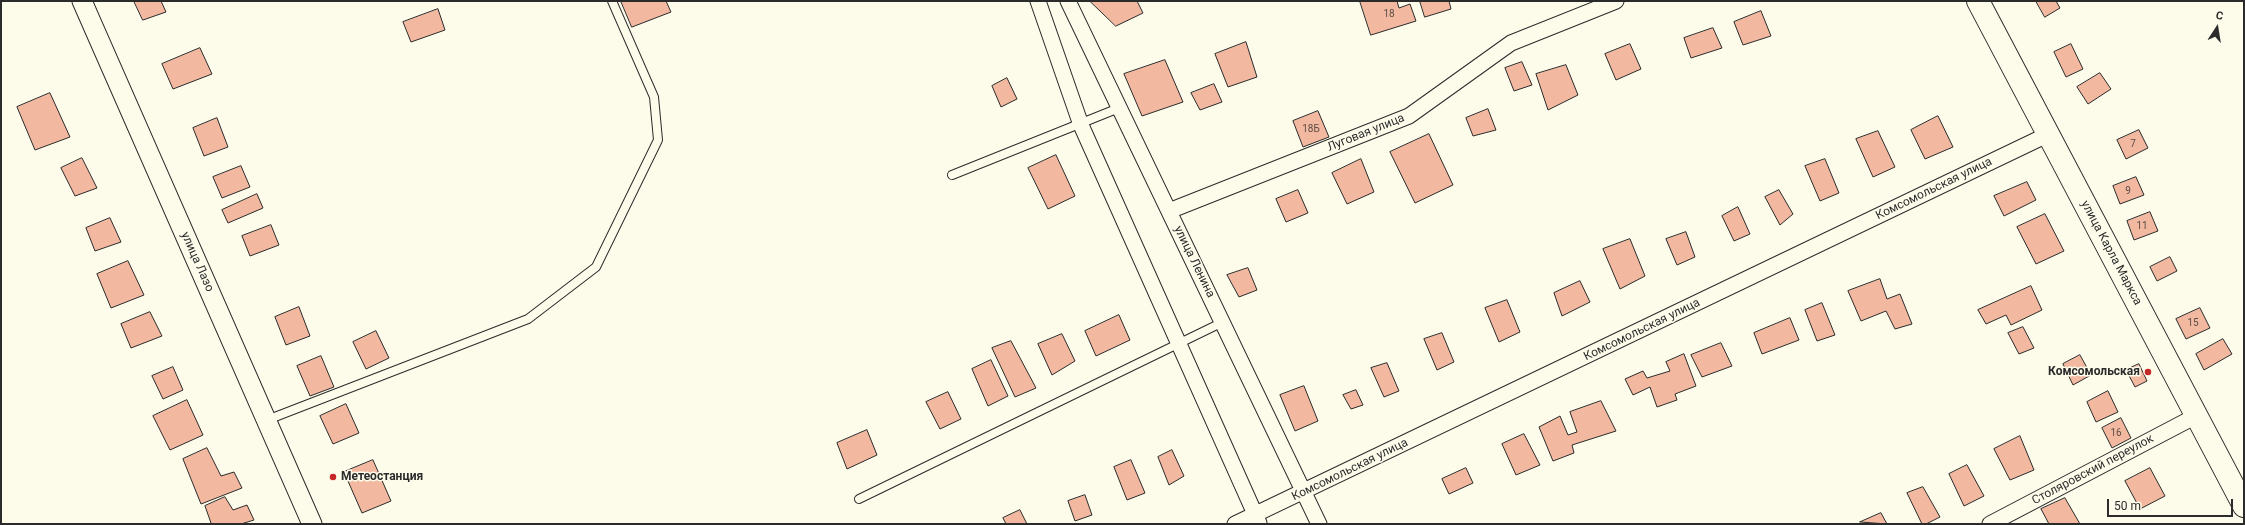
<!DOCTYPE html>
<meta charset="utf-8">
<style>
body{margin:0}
#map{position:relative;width:2245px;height:525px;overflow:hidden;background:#fdfbea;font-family:Roboto,sans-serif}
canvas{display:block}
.frame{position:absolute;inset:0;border:2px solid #2b2b2b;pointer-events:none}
.north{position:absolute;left:2197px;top:8px;width:40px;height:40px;-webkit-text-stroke:3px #fdfbea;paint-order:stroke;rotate:12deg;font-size:11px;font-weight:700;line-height:16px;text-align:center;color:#2b2b2b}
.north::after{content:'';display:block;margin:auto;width:14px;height:18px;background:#2b2b2b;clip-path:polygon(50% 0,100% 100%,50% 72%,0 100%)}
.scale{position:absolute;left:2107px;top:499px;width:126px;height:18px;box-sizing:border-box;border:2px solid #2b2b2b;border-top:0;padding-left:5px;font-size:12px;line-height:14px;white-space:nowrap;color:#2b2b2b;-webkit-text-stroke:3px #fdfbea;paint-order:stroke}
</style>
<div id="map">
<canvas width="2245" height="525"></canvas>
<div class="frame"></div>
<div class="north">С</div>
<div class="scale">50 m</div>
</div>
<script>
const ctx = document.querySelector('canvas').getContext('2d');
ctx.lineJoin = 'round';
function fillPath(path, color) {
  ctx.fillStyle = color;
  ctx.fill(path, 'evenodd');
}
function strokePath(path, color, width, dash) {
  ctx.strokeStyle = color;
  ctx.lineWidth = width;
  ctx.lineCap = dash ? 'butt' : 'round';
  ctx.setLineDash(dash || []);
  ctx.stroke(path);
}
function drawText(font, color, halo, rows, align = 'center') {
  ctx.font = font + ' Roboto,sans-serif';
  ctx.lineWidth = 3;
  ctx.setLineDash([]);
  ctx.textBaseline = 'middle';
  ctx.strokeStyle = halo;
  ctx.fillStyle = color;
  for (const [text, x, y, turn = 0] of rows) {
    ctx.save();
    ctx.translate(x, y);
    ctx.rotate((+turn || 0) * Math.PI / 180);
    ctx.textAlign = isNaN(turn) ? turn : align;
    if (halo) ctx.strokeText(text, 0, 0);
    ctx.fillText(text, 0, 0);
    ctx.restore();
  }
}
const building = new Path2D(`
 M134 1H161L166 12 143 20Z
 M621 1H666L671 12 632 27Z
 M1090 1H1137L1143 13 1116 26Z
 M1360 1H1397L1399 8 1410 4 1416 21 1371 35Z
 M1420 1H1449L1451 9 1425 17Z
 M2036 1H2056L2060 8 2045 17Z
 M438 9 445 30 411 42 403 22Z
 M1761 11 1771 36 1743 45 1734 22Z
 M1713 28 1722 48 1691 58 1684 38Z
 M1246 42 1257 77 1228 87 1215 54Z
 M1630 44 1641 69 1616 80 1605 54Z
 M2071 44 2083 69 2066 77 2054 52Z
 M200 48 212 74 173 89 162 64Z
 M1165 60 1183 102 1142 116 1124 74Z
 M1522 62 1532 85 1514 91 1505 68Z
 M1566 65 1578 95 1548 110 1536 74Z
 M2100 73 2111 89 2088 104 2077 87Z
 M1007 78 1017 99 1001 107 992 86Z
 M1214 84 1222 102 1200 110 1191 93Z
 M50 93 70 137 35 150 17 107Z
 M1488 109 1496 130 1473 136 1466 118Z
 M1318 111 1329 137 1303 147 1293 121Z
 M1938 116 1953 147 1925 159 1911 130Z
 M217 118 228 147 204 156 193 128Z
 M2139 130 2148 148 2126 159 2117 140Z
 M1878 131 1895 167 1873 177 1856 139Z
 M1429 134 1453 185 1415 203 1390 152Z
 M1056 155 1075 196 1048 209 1028 168Z
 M82 158 97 188 75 196 61 168Z
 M1361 159 1374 192 1347 204 1332 173Z
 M1825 159 1839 193 1820 201 1805 166Z
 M241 166 250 187 222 198 213 177Z
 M2136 177 2144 195 2120 204 2113 186Z
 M2027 182 2036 200 2004 216 1994 196Z
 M1298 190 1308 213 1286 222 1276 199Z
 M1779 190 1793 214 1780 225 1765 197Z
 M257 194 263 208 228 223 222 210Z
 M1738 207 1750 234 1734 241 1722 216Z
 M2150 212 2158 231 2134 240 2127 221Z
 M2045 214 2064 251 2036 264 2017 227Z
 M110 218 121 242 95 251 86 228Z
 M271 225 279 245 250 256 242 236Z
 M1686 232 1695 257 1677 265 1666 239Z
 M1630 239 1645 276 1620 289 1603 249Z
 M2170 257 2177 271 2157 281 2150 267Z
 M128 261 144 295 111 308 97 274Z
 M1248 268 1257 290 1239 297 1227 275Z
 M1880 279 1887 299 1900 294 1912 324 1895 329 1886 311 1861 321 1848 291Z
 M1580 281 1590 302 1562 316 1554 293Z
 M2031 286 2042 310 2011 325 2006 315 1986 324 1978 310Z
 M1507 300 1520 332 1499 342 1485 308Z
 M1822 303 1835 335 1817 341 1805 310Z
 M299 307 310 336 286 345 275 317Z
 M2200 308 2210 328 2186 339 2176 319Z
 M150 312 162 336 131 348 121 324Z
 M1119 315 1130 340 1096 356 1085 331Z
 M1790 318 1799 340 1762 354 1754 333Z
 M2023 327 2034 348 2019 354 2008 333Z
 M376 331 389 358 366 369 353 342Z
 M1442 333 1454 362 1437 370 1424 339Z
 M1062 334 1075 361 1052 375 1038 344Z
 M2223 339 2232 354 2204 370 2196 354Z
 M1011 341 1036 388 1015 397 992 348Z
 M1721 343 1732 366 1702 377 1691 355Z
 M1684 354 1696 386 1675 394 1677 400 1657 407 1650 387 1633 395 1625 379 1643 371 1647 378 1670 371 1666 362Z
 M2080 355 2091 375 2073 385 2063 364Z
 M321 356 334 387 310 396 297 366Z
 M991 360 1008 396 988 406 972 369Z
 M1387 363 1399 391 1384 397 1371 368Z
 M2139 364 2147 381 2135 387 2126 370Z
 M173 367 183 390 163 399 152 376Z
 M1304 386 1318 421 1295 431 1280 395Z
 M1356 390 1363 405 1351 409 1343 395Z
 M2108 391 2118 412 2096 422 2087 402Z
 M948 392 961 419 940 429 926 402Z
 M187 400 203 435 170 450 153 416Z
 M1601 401 1616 431 1572 445 1574 453 1553 461 1539 427 1560 416 1568 435 1577 432 1570 412Z
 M346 404 359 433 333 444 320 416Z
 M2121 418 2131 438 2112 448 2102 428Z
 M867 430 877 455 847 469 837 443Z
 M1524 434 1540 465 1516 475 1502 444Z
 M2020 436 2034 470 2010 480 1994 449Z
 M207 448 221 476 234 472 242 488 201 504 183 459Z
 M1172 450 1184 476 1169 485 1158 457Z
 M373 460 391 501 362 513 344 472Z
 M1131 460 1145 493 1127 500 1114 467Z
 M1967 465 1984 496 1964 506 1949 474Z
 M1466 468 1473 483 1449 494 1442 479Z
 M2150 468 2165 496 2140 509 2125 481Z
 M1923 487 1940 517 1926 524H1922L1907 493Z
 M1085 495 1092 515 1075 521 1068 501Z
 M225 497 233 510 247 505 254 520 241 524H209L211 523 205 506Z
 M2065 498 2080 524H2049L2041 509Z
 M1020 510 1027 524H1006L1003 518Z
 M1881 513 1887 524 1860 522Z`);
const service = new Path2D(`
 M952 175 1119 108
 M267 420 528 319 596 267 658 140 654 97 612 1
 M859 499 1223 322`);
const minor = new Path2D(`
 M1038 1 1081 125 1259 523
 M1068 1 1319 524
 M1169 211 1409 116 1511 43 1616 1
 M1235 524 2049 134
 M1990 524 2196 416`);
const tertiary = new Path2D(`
 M82 1 312 524`);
const trunk = new Path2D(`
 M1978 1 2244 506`);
const markers = [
 [2148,372,4,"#c62828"],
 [333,477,4,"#c62828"]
];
const numberNames = [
 ["18",1389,14],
 ["18Б",1311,129],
 ["7",2133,144],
 ["9",2128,191],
 ["11",2142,226],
 ["15",2193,323],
 ["16",2116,433]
];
const streetNames = [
 ["Луговая улица",1366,133,-22],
 ["Комсомольская улица",1934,189,-26],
 ["улица Карла Маркса",2111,253,62],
 ["улица Лазо",197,262,66],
 ["улица Ленина",1194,262,64],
 ["Комсомольская улица",1642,330,-26],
 ["Комсомольская улица",1350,470,-26],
 ["Столяровский переулок",2093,470,-28]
];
const poiNames = [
 ["Комсомольская",2140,372],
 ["Метеостанция",341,477,"left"]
];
fillPath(building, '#f2b8a0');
strokePath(building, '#2b2b2b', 1);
strokePath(service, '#2b2b2b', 10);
strokePath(minor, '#2b2b2b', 17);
strokePath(tertiary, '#2b2b2b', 21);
strokePath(trunk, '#2b2b2b', 24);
strokePath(service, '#fdfbea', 8);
strokePath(minor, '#fdfbea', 15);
strokePath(tertiary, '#fdfbea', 19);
strokePath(trunk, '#fdfbea', 22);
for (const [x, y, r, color] of markers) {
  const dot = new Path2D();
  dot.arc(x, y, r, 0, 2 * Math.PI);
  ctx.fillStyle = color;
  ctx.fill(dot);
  strokePath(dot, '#fdfbea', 1.5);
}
drawText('10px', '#5d4e48', null, numberNames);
drawText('12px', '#2b2b2b', '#fdfbea', streetNames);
drawText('bold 12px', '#2b2b2b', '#fdfbea', poiNames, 'right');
</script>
